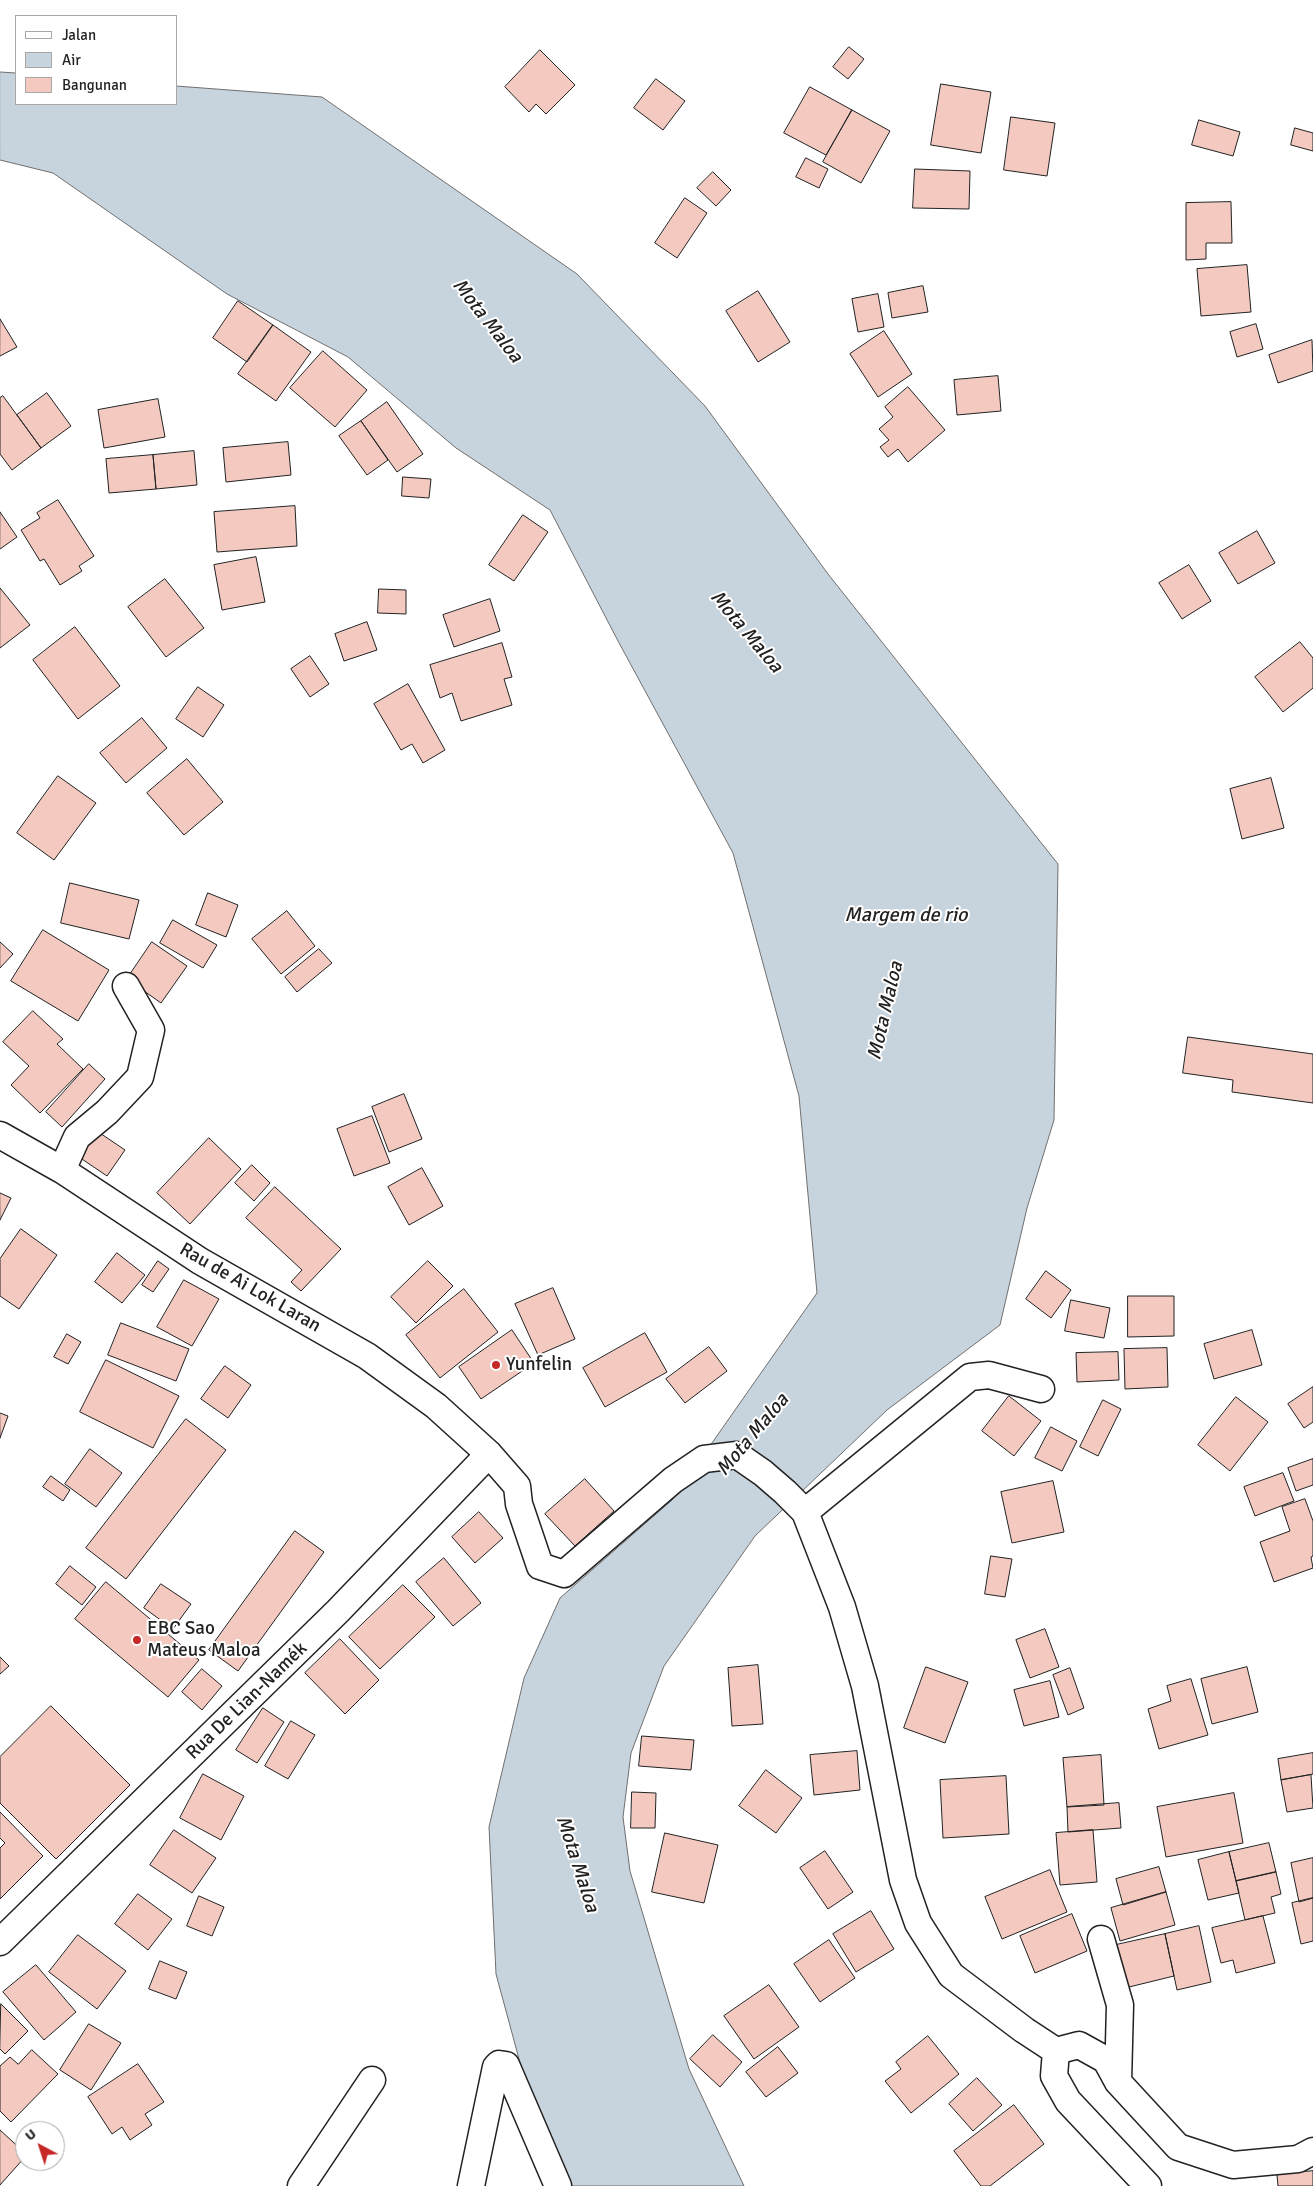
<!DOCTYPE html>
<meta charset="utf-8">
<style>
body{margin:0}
#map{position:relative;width:1313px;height:2186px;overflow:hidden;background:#fff;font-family:Signika,sans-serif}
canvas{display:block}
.legend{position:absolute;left:15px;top:15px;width:162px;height:90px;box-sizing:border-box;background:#fff;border:1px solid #a7a7a7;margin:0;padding:6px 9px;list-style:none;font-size:15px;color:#222}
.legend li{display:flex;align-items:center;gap:10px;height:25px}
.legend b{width:25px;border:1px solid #a7a7a7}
.north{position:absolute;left:15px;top:2121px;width:50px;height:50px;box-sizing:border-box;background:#fff;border:1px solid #a7a7a7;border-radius:50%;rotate:320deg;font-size:14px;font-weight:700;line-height:20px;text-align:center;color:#222}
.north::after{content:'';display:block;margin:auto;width:18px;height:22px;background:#c62828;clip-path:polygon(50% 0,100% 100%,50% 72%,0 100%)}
</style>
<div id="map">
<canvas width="1313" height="2186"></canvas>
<ul class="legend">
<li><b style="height:6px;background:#fff"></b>Jalan</li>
<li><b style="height:14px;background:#c7d3dd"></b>Air</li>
<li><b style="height:14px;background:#f3c9c0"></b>Bangunan</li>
</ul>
<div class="north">U</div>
</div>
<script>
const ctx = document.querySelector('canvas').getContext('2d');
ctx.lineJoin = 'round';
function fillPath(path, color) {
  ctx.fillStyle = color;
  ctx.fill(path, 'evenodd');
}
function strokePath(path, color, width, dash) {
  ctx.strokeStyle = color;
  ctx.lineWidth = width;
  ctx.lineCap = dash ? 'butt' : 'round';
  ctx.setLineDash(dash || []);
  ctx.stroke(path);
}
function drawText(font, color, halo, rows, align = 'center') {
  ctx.font = font + ' Signika,sans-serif';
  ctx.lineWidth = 4;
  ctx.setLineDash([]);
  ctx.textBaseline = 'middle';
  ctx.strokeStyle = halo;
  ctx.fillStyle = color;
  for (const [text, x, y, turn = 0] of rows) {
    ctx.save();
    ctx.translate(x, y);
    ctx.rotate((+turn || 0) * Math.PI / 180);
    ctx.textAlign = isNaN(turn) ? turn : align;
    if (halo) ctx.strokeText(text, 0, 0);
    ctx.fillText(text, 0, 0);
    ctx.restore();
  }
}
const water = new Path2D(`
 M0 72 16 73V104H176V86L322 97 577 274 705 406 828 574 1058 864 1054 1120 1027 1208 1000 1325 887 1410 755 1536 664 1666 631 1753 623 1817 630 1871 689 2069 744 2186H560L542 2144 496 1974 489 1827 524 1678 560 1598 672 1500 817 1293 799 1096 733 853 618 641 550 510 456 448 348 357 227 294 53 173 0 160Z`);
const building = new Path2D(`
 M849 47 864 59 848 79 833 67Z
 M540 50 575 85 546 114 536 104 529 112 505 87Z
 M656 79 685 101 663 130 634 108Z
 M941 84 991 92 981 153 931 145Z
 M810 87 852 110 826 155 784 133Z
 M852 110 890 131 861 183 823 162Z
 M1011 117 1055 123 1047 176 1004 170Z
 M1199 120 1240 132 1233 156 1192 145Z
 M1295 128 1313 133V151L1291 145Z
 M806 158 828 169 819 188 796 177Z
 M915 169 970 171 969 209 913 208Z
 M713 172 731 190 716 206 697 188Z
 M685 198 707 213 677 258 655 243Z
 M1231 202 1232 243H1206V259L1186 260V203Z
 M1247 265 1251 312 1201 316 1197 269Z
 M923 286 928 312 892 318 888 293Z
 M758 291 790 342 758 362 726 311Z
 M878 294 884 327 858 332 852 299Z
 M238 301 273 325 247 362 213 338Z
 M0 319 17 347 0 356Z
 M1256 324 1263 349 1237 357 1230 332Z
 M273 325 311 352 276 401 238 374Z
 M884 331 912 374 878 397 850 354Z
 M1312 340 1313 371 1278 383 1269 355Z
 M323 351 367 390 335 427 290 388Z
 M998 376 1001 411 957 415 954 380Z
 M908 387 945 430 908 462 898 449 888 457 880 447 889 440 879 429 893 417 885 407Z
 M47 393 71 426 41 448 17 415Z
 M3 396 41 448 12 470 0 454V398Z
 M158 399 165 437 104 448 98 410Z
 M387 402 423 454 397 472 361 421Z
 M361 421 388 460 367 475 339 436Z
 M288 442 291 475 226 482 223 448Z
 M194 451 197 485 156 489 153 455Z
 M153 455 156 489 109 493 106 459Z
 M403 477 431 479 429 498 402 496Z
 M58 500 94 556 79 566 82 571 60 585 44 559 40 561 21 530 40 518 37 513Z
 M295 506 297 546 217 552 214 512Z
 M0 512 17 537 0 549Z
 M523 515 548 532 514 581 489 565Z
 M1257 531 1275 563 1238 584 1219 553Z
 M256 557 265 602 222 610 214 565Z
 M1189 565 1211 601 1182 619 1159 583Z
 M165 579 204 628 166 657 128 607Z
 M0 588 30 625 0 648Z
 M379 589 406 590V614L378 613Z
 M490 599 500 631 454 647 443 615Z
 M367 622 377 650 344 661 335 634Z
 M75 627 120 686 78 719 33 660Z
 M1300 642 1313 658V688L1283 712 1255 677Z
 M502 643 512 677 504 679 512 705 461 721 452 693 440 698 430 665Z
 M310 656 329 684 310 697 291 669Z
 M408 684 445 750 423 763 412 744 401 750 374 704Z
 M198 687 224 705 203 737 176 719Z
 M142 718 167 748 126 783 100 753Z
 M187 759 223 802 184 835 147 793Z
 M58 776 96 803 54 860 17 833Z
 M1271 778 1284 828 1242 839 1230 789Z
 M70 883 139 900 129 939 61 923Z
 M208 893 238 905 226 937 196 925Z
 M287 911 315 946 281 974 252 939Z
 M173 920 217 945 203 968 160 943Z
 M43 930 109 970 78 1021 11 981Z
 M0 942 13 954 0 968Z
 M152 942 187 966 161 1003 127 979Z
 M319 949 332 963 297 992 285 977Z
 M33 1011 63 1039 57 1044 83 1069 40 1113 11 1085 29 1066 3 1042Z
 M1188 1037 1313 1054V1103L1232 1092 1233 1080 1183 1073Z
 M89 1064 105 1079 62 1127 46 1112Z
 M404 1094 422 1139 389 1152 372 1107Z
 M372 1116 390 1163 354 1176 337 1129Z
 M94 1129 125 1150 107 1176 76 1155Z
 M209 1138 241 1169 190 1224 157 1193Z
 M252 1165 270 1183 254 1201 235 1183Z
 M422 1168 443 1206 409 1225 388 1187Z
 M275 1187 341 1249 301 1291 291 1282 302 1270 246 1218Z
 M0 1193 11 1198 0 1220Z
 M21 1229 57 1255 19 1309 0 1296V1259Z
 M117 1253 145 1275 122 1303 95 1282Z
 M158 1261 169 1269 153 1292 142 1285Z
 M428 1261 453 1286 416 1323 391 1297Z
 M1046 1271 1071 1290 1051 1318 1026 1299Z
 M184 1280 219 1299 192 1346 157 1327Z
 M553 1288 575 1339 538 1355 515 1304Z
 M464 1289 498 1332 440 1378 406 1335Z
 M1128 1296H1174V1336L1128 1337Z
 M1071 1300 1110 1308 1104 1338 1065 1331Z
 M121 1323 189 1349 176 1381 108 1355Z
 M512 1330 534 1363 481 1399 459 1367Z
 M1252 1330 1262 1365 1214 1379 1204 1344Z
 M645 1333 667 1372 605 1407 583 1368Z
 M67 1334 81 1342 68 1364 54 1357Z
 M709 1347 727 1371 685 1403 666 1379Z
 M1167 1348 1168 1387 1125 1389 1124 1349Z
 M1118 1352 1119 1380 1077 1382 1076 1353Z
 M106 1360 179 1396 153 1448 80 1412Z
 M225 1366 251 1385 228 1418 201 1399Z
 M1313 1387V1422L1304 1428 1288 1404Z
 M1009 1396 1041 1421 1014 1456 982 1431Z
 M1236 1397 1268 1422 1230 1471 1198 1445Z
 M1103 1400 1121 1409 1098 1456 1080 1447Z
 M0 1413 8 1416 0 1438Z
 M186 1419 226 1450 126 1579 86 1548Z
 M1051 1427 1077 1441 1062 1471 1035 1458Z
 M90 1449 122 1473 96 1507 65 1484Z
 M1313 1459V1485L1296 1491 1288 1468Z
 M1283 1473 1294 1501 1255 1516 1244 1487Z
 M51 1476 70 1490 63 1501 43 1487Z
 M585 1479 614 1511 575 1546 545 1514Z
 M1053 1481 1064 1532 1012 1543 1001 1492Z
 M1305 1499 1313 1521V1556L1311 1557 1313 1568 1274 1582 1260 1542 1290 1531 1282 1507Z
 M479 1512 503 1538 475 1563 452 1537Z
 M295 1531 324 1552 238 1671 209 1650Z
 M991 1556 1012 1559 1005 1597 985 1594Z
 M444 1558 481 1603 453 1626 416 1582Z
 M70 1566 96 1587 82 1605 56 1584Z
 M106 1582 199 1660 168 1697 75 1619Z
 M161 1584 191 1604 173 1629 144 1608Z
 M403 1585 435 1617 380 1669 349 1637Z
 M1045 1629 1059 1667 1030 1678 1016 1640Z
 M340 1639 379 1680 345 1714 305 1673Z
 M0 1657 9 1666 0 1674Z
 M758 1665 763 1724 732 1726 728 1668Z
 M926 1667 968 1682 945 1743 904 1728Z
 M1247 1667 1258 1712 1212 1724 1201 1679Z
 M1070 1668 1084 1708 1068 1715 1053 1675Z
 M202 1669 222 1686 202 1710 182 1692Z
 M1191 1679 1208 1735 1159 1749 1148 1709 1171 1701 1167 1686Z
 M1050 1681 1059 1717 1024 1726 1014 1690Z
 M51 1706 130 1785 56 1859 0 1803V1757Z
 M263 1708 284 1722 257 1763 236 1750Z
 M291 1721 315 1735 288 1779 265 1766Z
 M642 1736 694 1740 691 1770 639 1766Z
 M857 1751 860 1790 814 1795 810 1755Z
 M1313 1753V1774L1281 1780 1278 1759Z
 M1101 1755 1104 1805 1067 1807 1063 1758Z
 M766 1770 802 1798 776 1833 739 1806Z
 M203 1774 244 1796 221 1840 180 1818Z
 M1311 1775 1313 1808 1287 1812 1281 1780Z
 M1006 1776 1009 1834 943 1838 940 1780Z
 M632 1792 656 1793 655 1828H631Z
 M1234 1793 1243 1843 1166 1857 1157 1807Z
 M1119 1803 1121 1828 1068 1832 1067 1807Z
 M0 1812 43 1856 0 1899V1848L5 1843 0 1838Z
 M174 1830 216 1858 192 1893 150 1865Z
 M1093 1830 1097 1882 1060 1885 1056 1833Z
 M665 1833 718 1845 704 1903 652 1892Z
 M1269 1843 1276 1872 1236 1881 1229 1852Z
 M825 1851 853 1892 828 1909 800 1868Z
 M1229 1852 1239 1893 1208 1900 1198 1860Z
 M1313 1858V1898L1299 1902 1291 1863Z
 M1159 1867 1166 1892 1123 1905 1116 1879Z
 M1050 1870 1067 1912 1002 1939 985 1897Z
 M1276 1872 1281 1894 1271 1897 1275 1913 1245 1920 1236 1881Z
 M1166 1892 1175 1925 1120 1941 1111 1908Z
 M138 1894 172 1919 148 1950 115 1924Z
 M199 1896 224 1907 212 1936 187 1926Z
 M1313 1898V1941L1301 1944 1292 1903Z
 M871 1911 894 1949 856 1972 833 1934Z
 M1072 1914 1087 1951 1035 1973 1020 1936Z
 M1263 1916 1275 1963 1236 1973 1233 1960 1221 1963 1212 1928Z
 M1199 1926 1211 1982 1177 1990 1165 1934Z
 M1165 1934 1174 1976 1125 1988 1116 1945Z
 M78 1935 126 1971 97 2009 49 1972Z
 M829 1940 855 1978 820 2002 794 1964Z
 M160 1961 187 1972 176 1999 149 1989Z
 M36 1965 76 2012 44 2040 3 1992Z
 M769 1985 799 2027 754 2059 724 2016Z
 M1 2004 28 2031 5 2054 0 2049Z
 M89 2024 121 2043 91 2090 60 2070Z
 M713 2035 742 2062 720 2087 690 2059Z
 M928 2036 959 2074 911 2113 885 2081 901 2069 896 2062Z
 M778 2047 798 2073 766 2097 746 2072Z
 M32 2050 58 2074 11 2122 0 2111V2066L10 2057 18 2064Z
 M138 2064 164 2102 145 2114 152 2125 130 2140 122 2127 112 2134 88 2097Z
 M977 2078 1002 2105 973 2131 949 2104Z
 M1014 2105 1044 2144 990 2186H981L954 2151Z
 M0 2130 25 2153V2157L0 2185Z
 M1313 2171V2186H1278L1277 2175Z`);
const street = new Path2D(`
 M0 1135 62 1170 200 1261 367 1356 436 1406 489 1454 517 1486 519 1504 540 1566 564 1574 673 1480 704 1459 737 1455 763 1473 785 1492 805 1512 842 1607 865 1686 903 1880 918 1923 951 1975 1024 2030 1056 2051 1079 2045 1106 2060 1118 2082 1178 2147 1233 2165 1298 2159 1313 2151
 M62 1170 77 1137 107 1112 140 1077 151 1030 126 986
 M805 1512 970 1377 989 1375 1041 1389
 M1101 1939 1120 2005 1118 2082
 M0 1942 338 1611 489 1454
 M1056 2051 1054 2076 1068 2101 1148 2186
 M301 2186 372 2080
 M471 2186 496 2067 499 2064 506 2065 558 2186`);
const markers = [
 [496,1365,5,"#c62828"],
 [137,1640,5,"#c62828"]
];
const streetNames = [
 ["Rau de Ai Lok Laran",250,1288,30],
 ["Rua De Lian-Namék",247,1701,-44]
];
const poiNames = [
 ["Yunfelin",506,1365],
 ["EBC Sao",147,1629],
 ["Mateus Maloa",147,1651]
];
const waterNames = [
 ["Mota Maloa",487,321,52],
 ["Mota Maloa",746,632,50],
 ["Margem de rio",906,916],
 ["Mota Maloa",886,1011,-77],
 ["Mota Maloa",753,1435,-50],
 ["Mota Maloa",577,1864,72]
];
fillPath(water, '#c7d3dd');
strokePath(water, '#6f6f6f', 1);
fillPath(building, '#f3c9c0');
strokePath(building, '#222', 1);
strokePath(street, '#222', 29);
strokePath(street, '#fff', 26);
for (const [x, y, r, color] of markers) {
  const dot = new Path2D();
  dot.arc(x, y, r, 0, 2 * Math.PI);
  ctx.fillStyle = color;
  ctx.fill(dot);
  strokePath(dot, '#fff', 2);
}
drawText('19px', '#222', '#fff', streetNames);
drawText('19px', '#222', '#fff', poiNames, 'left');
drawText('italic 20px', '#222', '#fff', waterNames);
</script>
